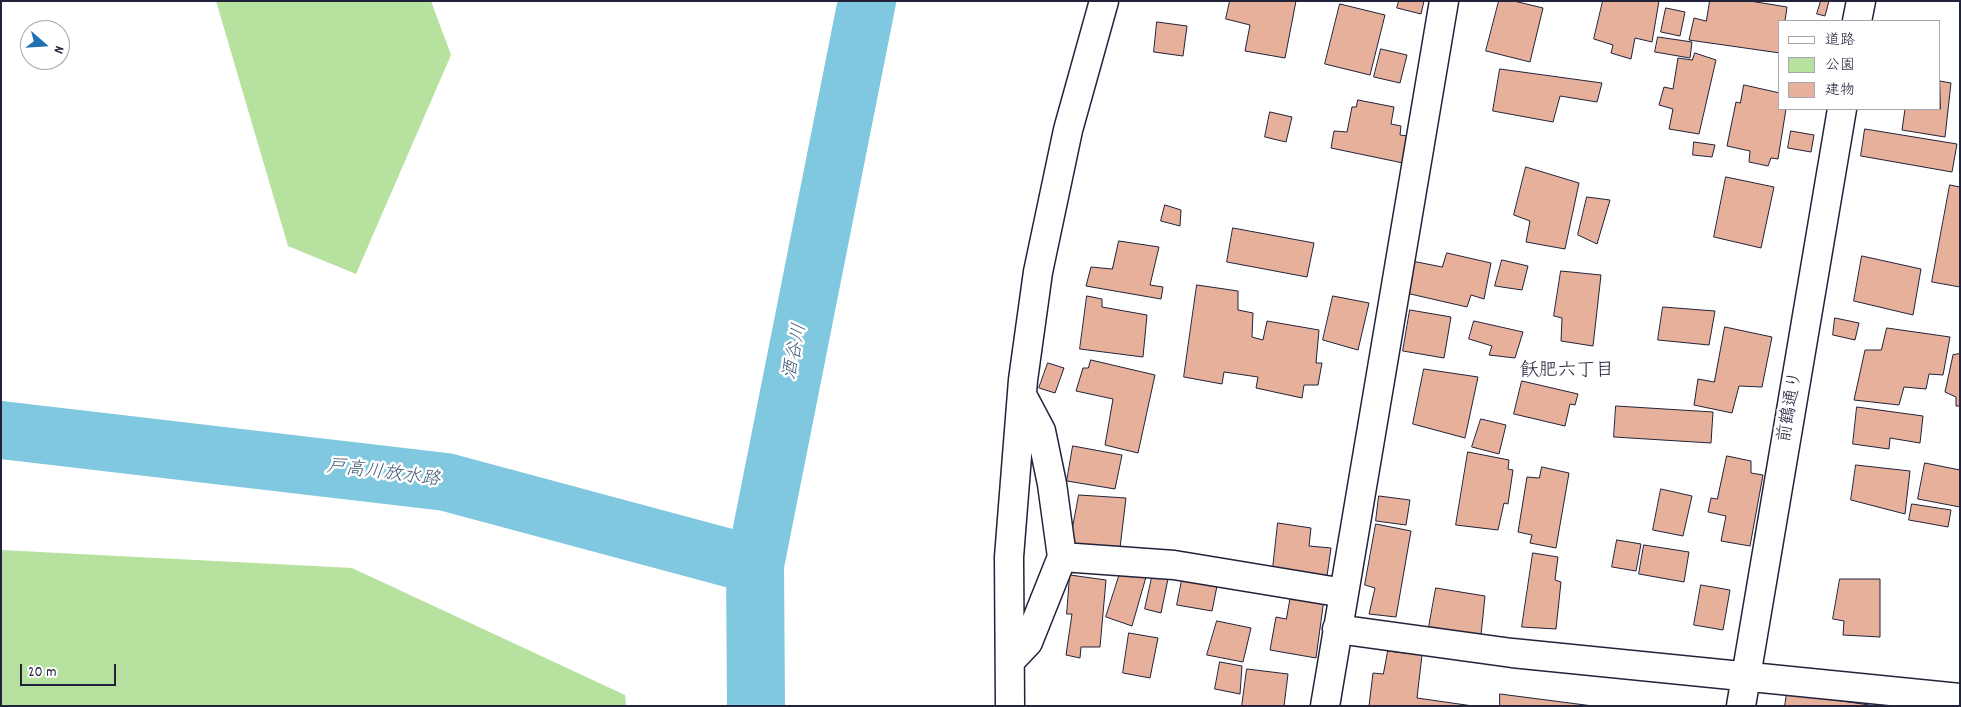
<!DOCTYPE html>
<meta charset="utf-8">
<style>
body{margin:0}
#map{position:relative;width:1961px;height:707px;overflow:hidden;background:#fff;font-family:Dekko,"Klee One",sans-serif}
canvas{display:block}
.frame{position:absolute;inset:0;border:2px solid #22223b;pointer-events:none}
.legend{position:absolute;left:1778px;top:20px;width:162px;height:90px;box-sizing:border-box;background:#fff;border:1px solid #a7a7b1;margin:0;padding:6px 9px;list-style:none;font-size:15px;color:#22223b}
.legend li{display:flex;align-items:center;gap:10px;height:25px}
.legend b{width:25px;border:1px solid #a7a7b1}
.north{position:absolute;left:20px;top:20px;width:50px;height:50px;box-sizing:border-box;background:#fff;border:1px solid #a7a7b1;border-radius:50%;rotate:109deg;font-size:14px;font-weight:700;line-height:20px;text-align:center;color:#22223b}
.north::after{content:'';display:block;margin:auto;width:18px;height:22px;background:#1f6fb2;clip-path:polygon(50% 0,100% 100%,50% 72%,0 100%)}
.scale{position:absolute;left:20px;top:664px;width:96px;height:22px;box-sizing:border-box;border:2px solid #22223b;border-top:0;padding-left:6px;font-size:15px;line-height:18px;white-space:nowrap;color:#22223b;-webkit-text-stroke:4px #fff;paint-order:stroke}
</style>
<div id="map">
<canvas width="1961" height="707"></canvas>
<div class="frame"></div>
<ul class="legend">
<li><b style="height:6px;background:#fff"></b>道路</li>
<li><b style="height:14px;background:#b7e19e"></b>公園</li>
<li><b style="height:14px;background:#e6b09a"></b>建物</li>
</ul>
<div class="north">N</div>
<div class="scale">20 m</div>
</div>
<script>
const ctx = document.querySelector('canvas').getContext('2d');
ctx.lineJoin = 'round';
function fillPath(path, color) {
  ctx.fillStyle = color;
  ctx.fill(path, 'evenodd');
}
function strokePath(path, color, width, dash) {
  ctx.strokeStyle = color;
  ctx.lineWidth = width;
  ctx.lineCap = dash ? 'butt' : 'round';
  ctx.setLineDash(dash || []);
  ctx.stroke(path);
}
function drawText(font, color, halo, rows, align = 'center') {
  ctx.font = font + ' Dekko,"Klee One",sans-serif';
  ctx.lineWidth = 5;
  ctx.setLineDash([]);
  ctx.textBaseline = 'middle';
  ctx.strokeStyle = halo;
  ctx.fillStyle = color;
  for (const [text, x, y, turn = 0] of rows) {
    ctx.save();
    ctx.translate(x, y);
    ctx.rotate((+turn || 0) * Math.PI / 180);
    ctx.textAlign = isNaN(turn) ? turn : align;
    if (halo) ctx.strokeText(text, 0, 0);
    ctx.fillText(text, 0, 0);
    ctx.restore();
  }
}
const green = new Path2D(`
 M216 1H431L451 55 356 274 288 246Z
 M1 550 352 568 625 695 626 706H1Z`);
const river = new Path2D(`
 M1 430 446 482 755 565
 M756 706 755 565 867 1`);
const building = new Path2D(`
 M1230 1H1296L1285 58 1245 51 1250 25 1226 19Z
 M1399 1H1424L1421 14 1397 8Z
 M1499 1H1514L1543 8 1530 62 1486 51Z
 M1603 1H1659L1652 42 1635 38 1631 59 1611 53 1613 45 1594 39Z
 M1710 1H1750L1787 7 1785 21H1780V53L1689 40 1694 18 1706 21Z
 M1821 1H1829L1825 16 1817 14Z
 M1340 4 1385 15 1370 75 1325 64Z
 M1666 8 1685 12 1680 36 1661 32Z
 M1157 22 1187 26 1183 56 1154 52Z
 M1658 37 1692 42 1690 58 1655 52Z
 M1381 49 1407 55 1400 83 1374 77Z
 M1695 53 1716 60 1699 134 1669 129 1673 109 1659 105 1664 87 1673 89 1678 58 1692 60Z
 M1500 69 1602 83 1597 102 1560 96 1553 122 1493 111Z
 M1940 81 1951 83 1945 137 1902 130 1905 109H1940Z
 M1744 85 1780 93V109H1786L1778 159 1771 158 1768 166 1749 162 1750 151 1727 146 1736 102 1740 103Z
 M1358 100 1394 107 1391 124 1401 126 1400 135 1408 136 1403 163 1331 148 1334 131 1347 132 1352 107H1356Z
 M1270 112 1292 117 1286 142 1265 137Z
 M1865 129 1957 144 1952 172 1861 156Z
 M1791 131 1814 135 1811 152 1788 148Z
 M1694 142 1715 145 1712 157 1693 155Z
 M1526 167 1579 183 1565 249 1526 242 1530 221 1514 215Z
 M1726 177 1774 187 1761 248 1714 237Z
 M1950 185 1960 187V287L1932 282Z
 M1587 197 1610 200 1597 244 1578 235Z
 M1165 205 1181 210 1180 226 1161 221Z
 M1233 228 1314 243 1307 277 1227 262Z
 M1119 241 1159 247 1150 285 1163 287 1161 299 1086 286 1091 267 1112 269Z
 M1447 253 1491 263 1484 299 1471 295 1467 307 1406 293 1412 261 1442 267Z
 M1862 256 1921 269 1913 315 1854 301Z
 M1502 260 1528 266 1522 290 1495 286Z
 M1561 271 1601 275 1593 346 1561 341 1562 318 1554 316Z
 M1197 285 1238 291V310L1253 313 1252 337 1263 340 1267 321 1319 330 1316 363H1322L1318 385H1304L1302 398 1256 388 1258 377 1224 372 1222 384 1184 377Z
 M1087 296 1102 299V307L1147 315 1143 357 1080 349Z
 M1333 296 1369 303 1358 350 1323 340Z
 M1663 307 1715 311 1709 345 1658 340Z
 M1410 310 1451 317 1444 358 1403 351Z
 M1835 318 1859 323 1855 340 1833 335Z
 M1474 321 1523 332 1515 358 1489 355 1492 346 1469 339Z
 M1725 327 1772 337 1762 387 1739 386 1732 413 1694 405 1698 379 1714 382Z
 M1887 328 1950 337 1943 375 1929 374 1926 389 1904 387 1899 405 1854 400 1865 350H1881Z
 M1960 354V406H1956V397L1945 392 1953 355Z
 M1091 360 1155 375 1138 453 1105 445 1113 399 1076 391 1083 368H1088Z
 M1048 363 1064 368 1055 393 1039 388Z
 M1424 369 1478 377 1465 438 1413 424Z
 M1522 381 1578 394 1575 405 1570 404 1565 426 1514 414Z
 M1616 406 1713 412 1711 443 1614 437Z
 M1857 407 1923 416 1920 443 1890 438 1889 449 1853 444Z
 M1481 419 1506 425 1499 454 1472 447Z
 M1073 446 1122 455 1115 489 1067 481Z
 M1468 452 1509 460 1508 469 1513 470 1508 504 1504 503 1498 530 1456 525Z
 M1727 456 1751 461V473L1763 475 1750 546 1721 541 1726 516 1708 512 1711 498 1717 499Z
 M1925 463 1960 470V507L1918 499Z
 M1856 465 1910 471 1905 514 1851 500Z
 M1542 467 1569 473 1556 548 1530 543 1532 535 1518 532 1527 477 1539 478Z
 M1661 489 1692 496 1683 536 1653 530Z
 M1079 495 1126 498 1120 548 1070 543Z
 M1379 496 1410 500 1406 525 1376 521Z
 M1912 504 1951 510 1948 527 1909 520Z
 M1278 523 1311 528 1309 546 1331 548 1327 576 1273 568Z
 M1376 524 1411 531 1396 617 1369 614 1375 588 1365 585Z
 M1617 540 1641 544 1636 571 1612 567Z
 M1644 545 1689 552 1684 582 1639 574Z
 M1533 553 1558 557 1555 580 1561 582 1556 629 1522 627Z
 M1121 570 1146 577 1132 626 1106 617Z
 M1153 573 1169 574 1161 613 1145 609Z
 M1070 575 1106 580 1100 647H1081L1080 658 1066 655 1072 614H1067Z
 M1183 575 1218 581 1212 611 1177 605Z
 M1840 579H1880V637L1843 635 1844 621 1833 619Z
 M1701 585 1730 590 1723 630 1694 625Z
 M1436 588 1485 596 1481 635 1429 627Z
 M1291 595 1324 599 1316 658 1270 650 1276 617 1286 619Z
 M1217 621 1251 628 1243 662 1207 655Z
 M1129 633 1158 638 1150 678 1123 673Z
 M1388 651 1422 655 1417 698 1473 706H1369L1373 673 1383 674Z
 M1220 662 1242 666 1240 694 1215 689Z
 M1247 669 1288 674 1284 706H1242Z
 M1787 693 1876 706H1785Z
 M1500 694 1593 706H1500Z`);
const minor = new Path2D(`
 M1857 21 1861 1
 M1062 557 1174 565 1344 593
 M1337 629 1512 653 1960 698
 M1010 661 1028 642 1062 557 1052 484 1041 431 1022 395
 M1010 706 1009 557 1023 380 1038 272 1068 130 1104 1
 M1325 706 1444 1
 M1741 706 1842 109`);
const streetNames = [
 ["前鶴通り",1792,407,-80]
];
const waterNames = [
 ["酒谷川",797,352,-79],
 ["戸高川放水路",383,475,7]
];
const neighbourhoodNames = [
 ["飫肥六丁目",1567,372]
];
fillPath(green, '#b7e19e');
strokePath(river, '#7fc8e0', 58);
fillPath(building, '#e6b09a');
strokePath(building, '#22223b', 1);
strokePath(minor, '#22223b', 31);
strokePath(minor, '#fff', 28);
drawText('18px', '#22223b', '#fff', streetNames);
drawText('italic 19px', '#435c75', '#fff', waterNames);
drawText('19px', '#22223b', '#fff', neighbourhoodNames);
</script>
